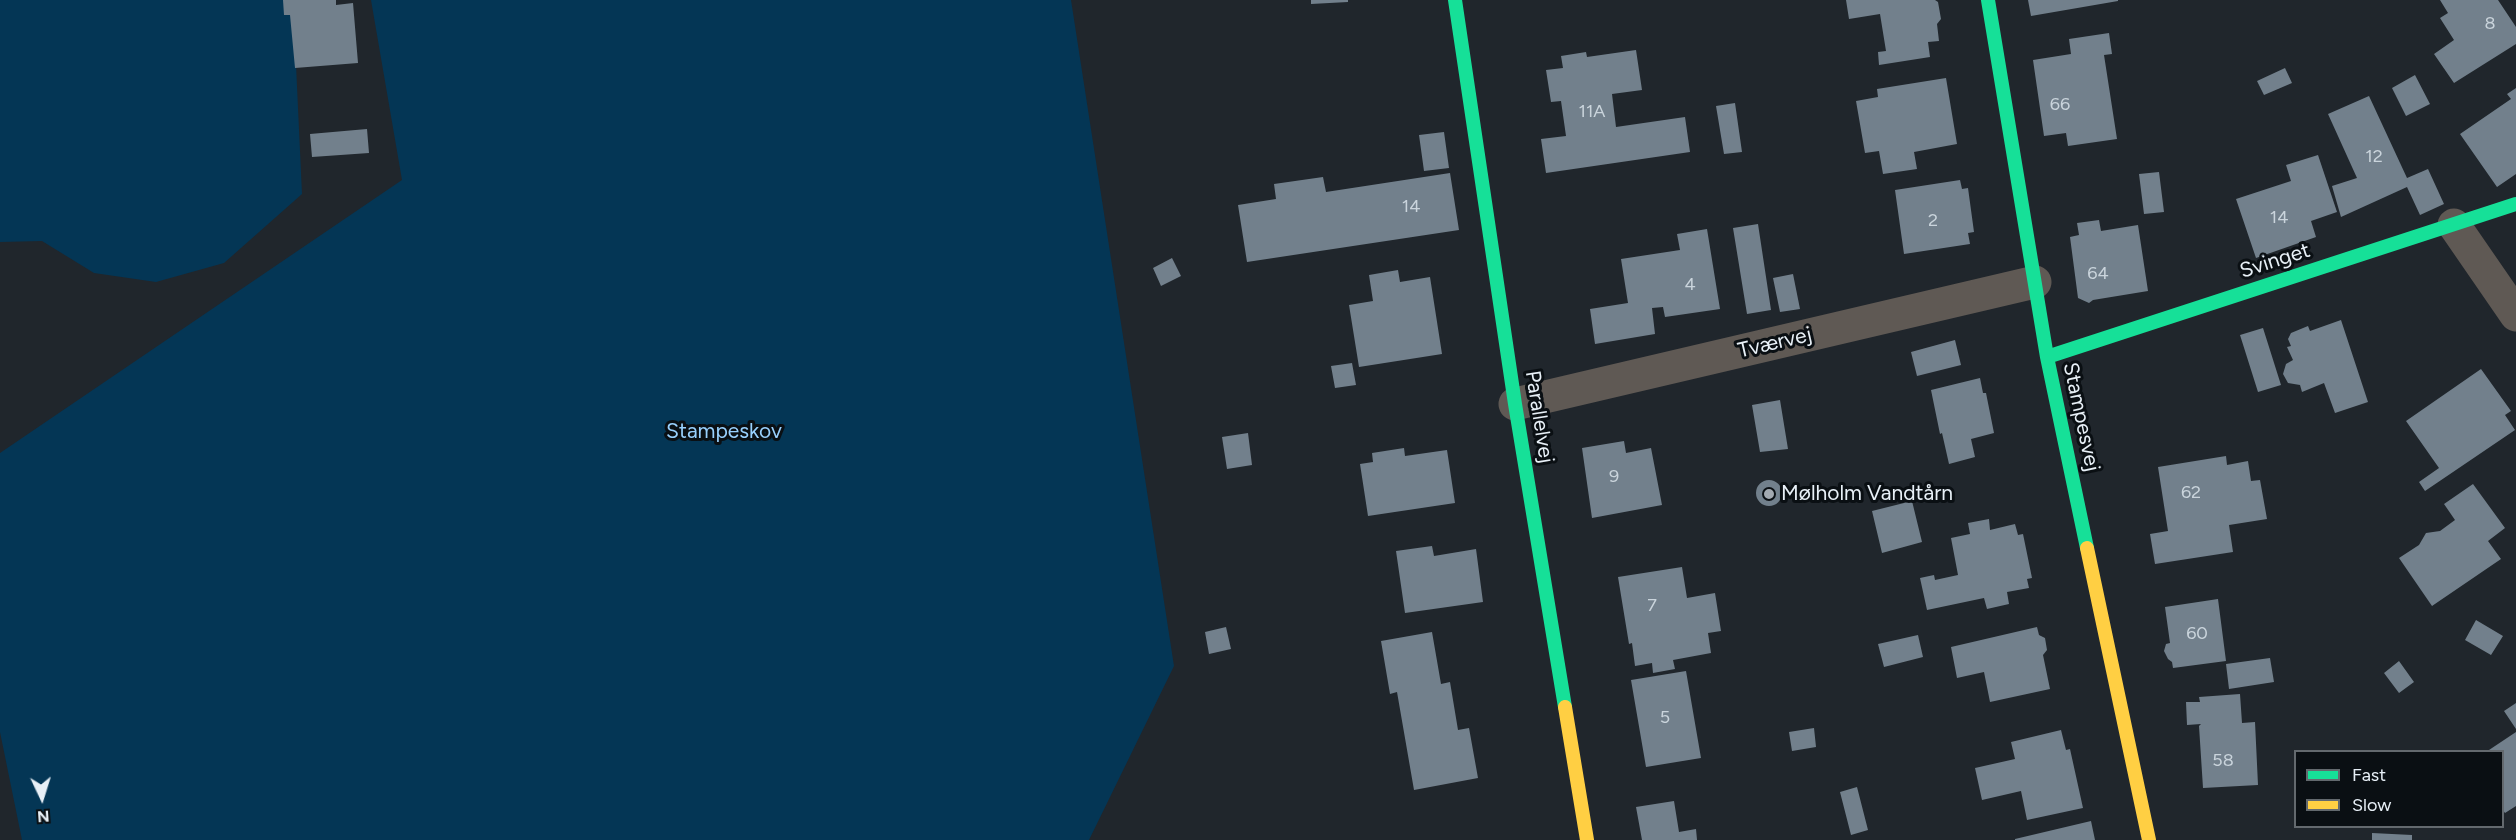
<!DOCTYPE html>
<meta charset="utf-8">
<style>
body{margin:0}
#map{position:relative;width:2516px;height:840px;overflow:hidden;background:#20262c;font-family:Figtree,sans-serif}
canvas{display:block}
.legend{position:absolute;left:2294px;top:750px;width:210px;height:78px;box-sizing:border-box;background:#0a0f13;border:2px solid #63696e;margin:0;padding:8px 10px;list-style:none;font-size:18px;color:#e8f0f7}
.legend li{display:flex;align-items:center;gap:12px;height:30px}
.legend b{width:30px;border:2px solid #63696e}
.north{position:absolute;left:12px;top:768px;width:60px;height:60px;-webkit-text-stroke:4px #0a0f13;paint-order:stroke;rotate:176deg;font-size:16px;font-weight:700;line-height:24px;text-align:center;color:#e8f0f7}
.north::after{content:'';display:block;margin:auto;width:21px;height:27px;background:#e8f0f7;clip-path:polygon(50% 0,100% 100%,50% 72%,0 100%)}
</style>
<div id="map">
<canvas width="2516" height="840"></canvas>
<ul class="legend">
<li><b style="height:8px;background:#16e098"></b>Fast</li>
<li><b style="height:8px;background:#ffcf43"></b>Slow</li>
</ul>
<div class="north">N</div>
</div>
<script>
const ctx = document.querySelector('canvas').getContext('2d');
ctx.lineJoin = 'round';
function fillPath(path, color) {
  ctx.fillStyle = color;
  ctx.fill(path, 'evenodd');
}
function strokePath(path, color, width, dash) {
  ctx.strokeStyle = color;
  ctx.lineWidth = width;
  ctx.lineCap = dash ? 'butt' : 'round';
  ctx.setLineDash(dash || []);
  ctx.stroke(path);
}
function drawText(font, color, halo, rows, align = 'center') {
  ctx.font = font + ' Figtree,sans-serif';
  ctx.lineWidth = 6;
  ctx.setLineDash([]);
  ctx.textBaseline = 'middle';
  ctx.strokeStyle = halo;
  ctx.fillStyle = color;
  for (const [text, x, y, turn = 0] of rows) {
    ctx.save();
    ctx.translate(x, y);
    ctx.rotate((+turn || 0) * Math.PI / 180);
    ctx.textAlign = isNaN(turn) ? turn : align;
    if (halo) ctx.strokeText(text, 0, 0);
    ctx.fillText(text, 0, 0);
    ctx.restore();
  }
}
const green = new Path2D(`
 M0 0H293L302 194 224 263 156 282 94 273 42 241 0 242Z
 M371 0H1071L1174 666 1089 840H22L0 732V453L402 180Z`);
const building = new Path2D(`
 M283 0H336V5L353 3 358 63 295 68 290 15H284Z
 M1311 0H1348V2L1311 4Z
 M1846 0H1935L1938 2 1941 19 1937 24 1939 41 1928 42 1930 57 1879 65 1878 52 1886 51 1880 14 1849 19Z
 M2028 0H2118V1L2031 16Z
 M2440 0H2498L2516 27V44L2454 83 2434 54 2454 40 2440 18 2448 13Z
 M2109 33 2112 54 2104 55 2117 139 2068 146 2066 133 2044 136 2033 60 2071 54 2069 39Z
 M1636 50 1642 90 1612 94 1616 127 1685 117 1690 152 1546 173 1541 139 1566 136 1561 101 1551 102 1546 70 1563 68 1561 56 1586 52 1587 57Z
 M2285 68 2292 83 2264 95 2257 81Z
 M2415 75 2430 104 2406 116 2392 88Z
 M1946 78 1957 144 1914 152 1917 169 1883 174 1879 151 1865 153 1856 101 1878 97 1877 89Z
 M2516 88V174L2497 187 2460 134 2511 99 2507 94Z
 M2369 96 2407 178 2428 169 2444 204 2420 215 2407 187 2341 217 2332 186 2357 178 2328 114Z
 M1735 103 1742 152 1724 154 1716 106Z
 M367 129 369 153 312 157 310 134Z
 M1444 132 1449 168 1424 171 1419 135Z
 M2318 155 2337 212 2311 221 2316 237 2256 258 2236 199 2291 181 2286 165Z
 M2159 172 2164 212 2144 214 2139 174Z
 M1450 173 1459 230 1247 262 1238 205 1276 199 1274 184 1323 177 1326 192Z
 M1960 180 1962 189 1968 188 1974 232 1968 233 1970 244 1904 254 1895 190Z
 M2099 220 2101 231 2138 225 2148 291 2093 300 2089 303 2078 298 2070 237 2079 235 2077 223Z
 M1758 224 1771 310 1747 314 1733 228Z
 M1707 229 1720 309 1665 317 1663 307 1652 308 1655 334 1595 344 1590 309 1628 303 1621 259 1680 250 1677 234Z
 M1172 258 1181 276 1161 286 1153 268Z
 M1398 270 1400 282 1430 277 1442 354 1359 367 1349 305 1373 301 1369 275Z
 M1793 274 1800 309 1780 312 1773 278Z
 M2341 320 2368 402 2335 413 2324 383 2302 392 2300 385 2288 383 2283 374 2286 364 2293 360 2287 347 2291 346 2288 339 2291 333 2308 326 2310 331Z
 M2263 328 2281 385 2258 392 2240 335Z
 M1955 340 1961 365 1917 376 1911 352Z
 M1352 363 1356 385 1335 388 1331 366Z
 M2481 369 2511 411 2505 415 2515 430 2425 491 2419 482 2439 468 2406 421Z
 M1980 378 1983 393H1986L1994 433 1971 439 1975 457 1949 464 1942 433 1940 434 1931 390Z
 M1780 400 1788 449 1760 452 1752 405Z
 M1248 433 1252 465 1227 469 1222 437Z
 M1624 441 1626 453 1651 448 1662 505 1592 518 1582 448Z
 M1404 448 1405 456 1447 450 1455 503 1368 516 1360 464 1373 462 1372 453Z
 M2226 456 2227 465 2248 461 2251 481 2260 480 2267 519 2229 525 2233 552 2155 564 2150 534 2168 531 2158 467Z
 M1756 493a13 13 0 1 1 26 0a13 13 0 1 1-26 0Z
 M2473 484 2505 528 2488 541 2501 559 2432 606 2399 558 2419 545 2426 533 2440 531 2455 520 2444 504Z
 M1912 501 1922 542 1882 553 1872 511Z
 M1989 519 1990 530 2015 524 2018 535 2023 534 2032 578 2027 579 2029 588 2007 592 2009 604 1987 609 1984 598 1927 610 1920 578 1934 575 1935 580 1958 575 1951 538 1970 534 1968 523Z
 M1432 546 1434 556 1476 549 1483 602 1405 613 1396 551Z
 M1682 567 1687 598 1715 593 1721 631 1708 633 1711 653 1673 660 1675 669 1653 673 1652 663 1635 666 1632 643 1629 644 1618 577Z
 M2218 599 2226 661 2173 668 2172 662 2168 659 2164 651 2166 644 2170 643 2165 607Z
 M2476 620 2503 636 2491 655 2465 640Z
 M1226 627 1231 649 1209 654 1205 632Z
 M2037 627 2039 635 2045 638 2047 650 2043 655 2050 689 1990 702 1984 672 1957 678 1951 647Z
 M1432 632 1441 684 1450 682 1458 730 1469 728 1478 778 1414 790 1397 692 1390 694 1381 641Z
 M1918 635 1923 657 1884 667 1878 644Z
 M2270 658 2274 682 2229 689 2226 664Z
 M2399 661 2414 682 2399 693 2384 673Z
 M1686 671 1701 758 1646 767 1631 680Z
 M2240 694 2242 723 2255 722 2258 785 2203 788 2199 726 2201 724 2187 725 2186 702H2200L2199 697Z
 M2516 703V729L2504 711Z
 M1814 728 1816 747 1792 751 1789 732Z
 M2061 730 2066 750 2070 749 2083 808 2027 820 2021 791 1982 800 1975 768 2015 759 2011 742Z
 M2516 732V806L2505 813 2502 809V752H2486Z
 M1857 787 1868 830 1851 835 1840 792Z
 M1674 801 1679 832 1696 829 1697 840H1642L1636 807Z
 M2091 821 2095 840H2015V839Z
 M2372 833 2412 835V840H2372Z`);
const street = new Path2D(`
 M2454 225 2516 315
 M1515 404 2035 282`);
const fast = new Path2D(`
 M1455 0 1515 404 1565 707
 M1988 0 2047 357 2087 548
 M2047 357 2516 204`);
const slow = new Path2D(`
 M2087 548 2149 840
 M1565 707 1587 840`);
const markers = [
 [1769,494,6,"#a2a9b0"]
];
const numberNames = [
 ["8",2490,24],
 ["66",2060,105],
 ["11A",1592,112],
 ["12",2374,157],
 ["14",1411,207],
 ["14",2279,218],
 ["2",1933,221],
 ["64",2098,274],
 ["4",1690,285],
 ["9",1614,477],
 ["62",2191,493],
 ["7",1652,606],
 ["60",2197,634],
 ["5",1665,718],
 ["58",2223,761]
];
const streetNames = [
 ["Svinget",2275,261,-18],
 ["Tværvej",1775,343,-13],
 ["Parallelvej",1539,417,81],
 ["Stampesvej",2081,417,78]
];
const parkNames = [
 ["Stampeskov",724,432]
];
const poiNames = [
 ["Mølholm Vandtårn",1781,494]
];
fillPath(green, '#043655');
fillPath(building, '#72808c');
strokePath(street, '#5f5954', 33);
strokePath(fast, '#16e098', 14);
strokePath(slow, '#ffcf43', 14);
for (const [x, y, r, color] of markers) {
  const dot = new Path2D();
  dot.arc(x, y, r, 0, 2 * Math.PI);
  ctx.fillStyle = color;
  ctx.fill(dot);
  strokePath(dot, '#0a0f13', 2);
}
drawText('18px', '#cad4dc', null, numberNames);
drawText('21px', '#e8f0f7', '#0a0f13', streetNames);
drawText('21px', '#98d0fd', '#0a0f13', parkNames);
drawText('21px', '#e8f0f7', '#0a0f13', poiNames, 'left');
</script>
